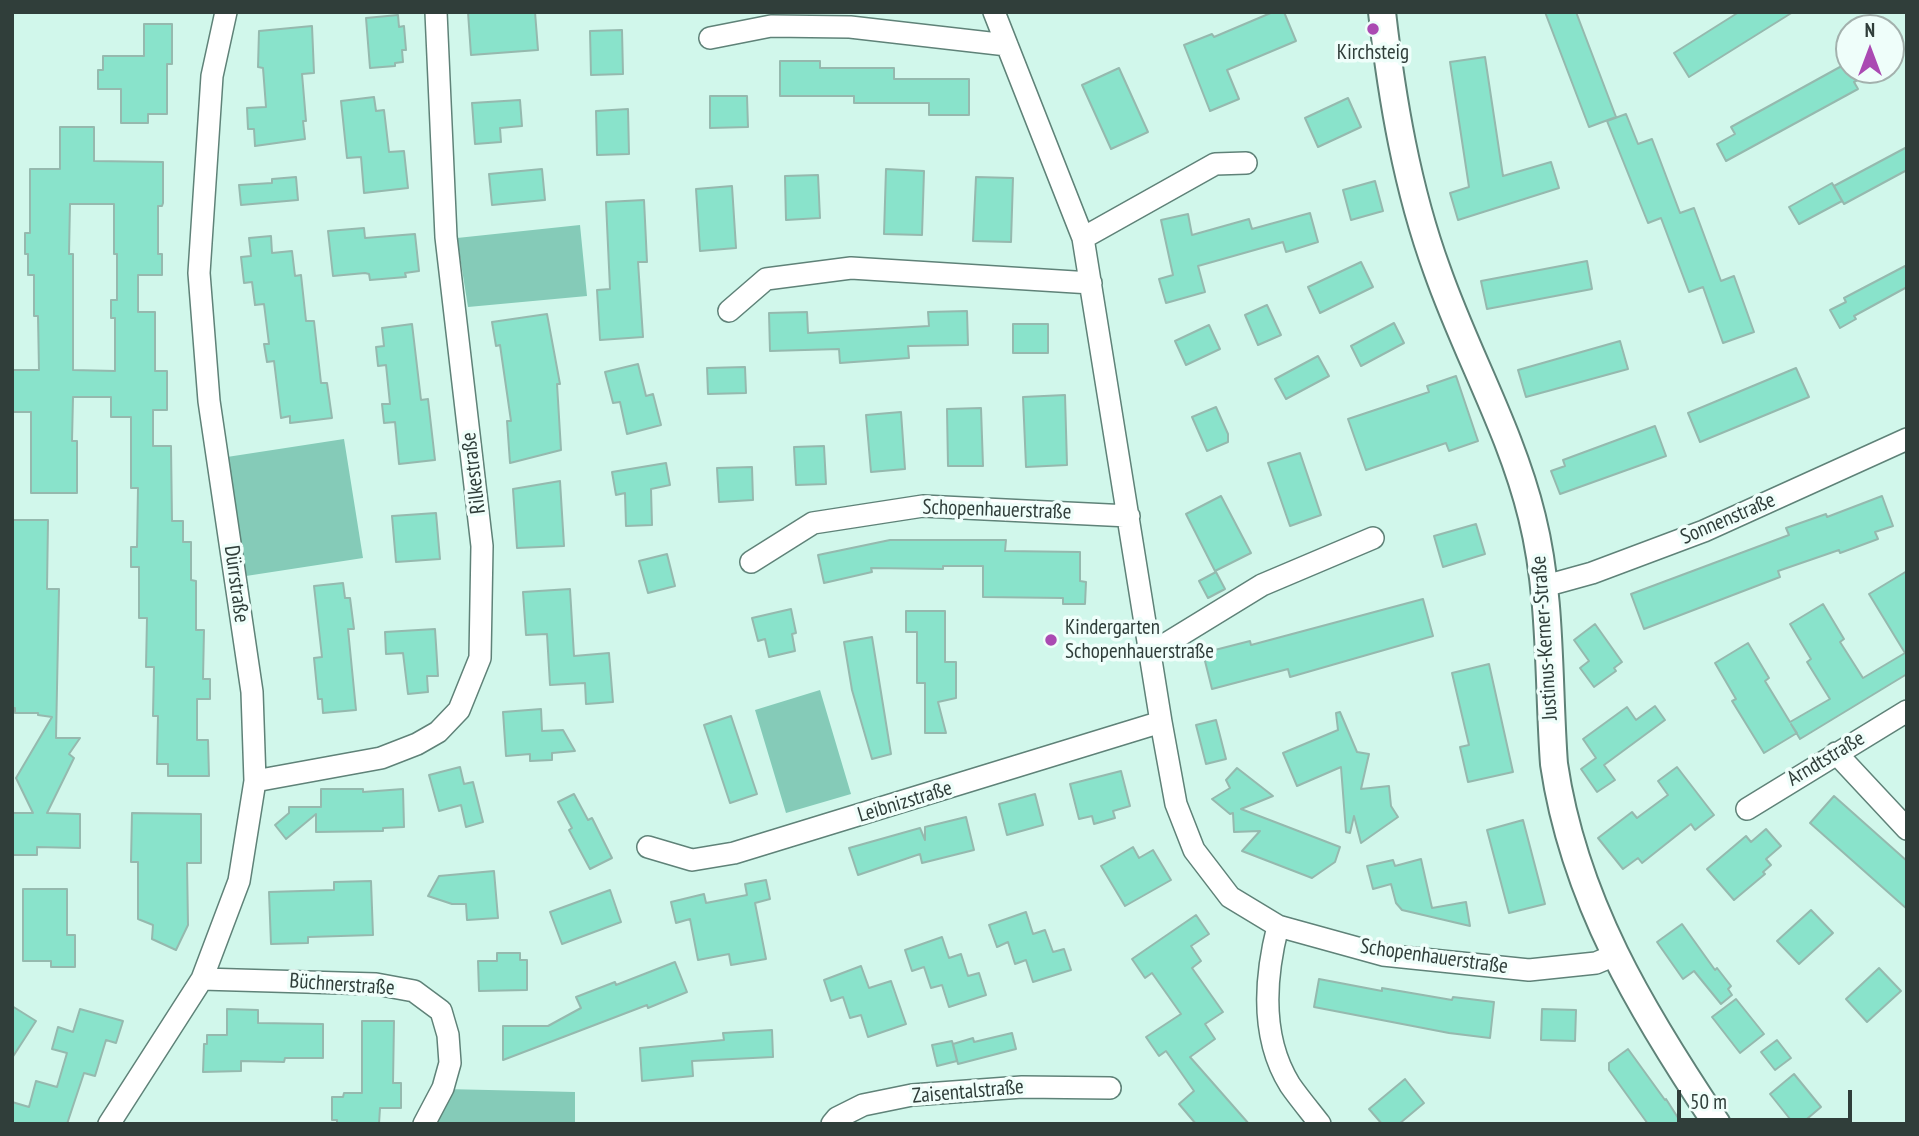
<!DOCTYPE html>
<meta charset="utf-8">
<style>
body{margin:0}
#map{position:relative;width:1919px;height:1136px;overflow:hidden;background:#d1f7eb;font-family:"PT Sans Narrow",sans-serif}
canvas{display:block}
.frame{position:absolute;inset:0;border:14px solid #303e3a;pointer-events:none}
.north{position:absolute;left:1835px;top:14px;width:70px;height:70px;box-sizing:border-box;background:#effefa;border:2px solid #a3b1ad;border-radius:50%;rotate:0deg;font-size:19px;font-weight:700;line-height:28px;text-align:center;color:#303e3a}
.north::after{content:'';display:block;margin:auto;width:24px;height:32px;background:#aa4ab2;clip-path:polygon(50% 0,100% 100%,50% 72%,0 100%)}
.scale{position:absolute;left:1677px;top:1090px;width:175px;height:32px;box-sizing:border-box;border:4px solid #303e3a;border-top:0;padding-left:9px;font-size:21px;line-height:24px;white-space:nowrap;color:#303e3a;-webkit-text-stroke:5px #effefa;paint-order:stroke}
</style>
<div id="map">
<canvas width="1919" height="1136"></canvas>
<div class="frame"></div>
<div class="north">N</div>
<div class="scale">50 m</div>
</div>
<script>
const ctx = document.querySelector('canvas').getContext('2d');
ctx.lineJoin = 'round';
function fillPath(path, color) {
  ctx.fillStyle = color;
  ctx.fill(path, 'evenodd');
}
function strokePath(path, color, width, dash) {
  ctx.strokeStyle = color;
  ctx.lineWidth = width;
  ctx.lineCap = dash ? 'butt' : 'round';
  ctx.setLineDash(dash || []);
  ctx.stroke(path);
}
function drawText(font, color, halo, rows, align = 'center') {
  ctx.font = font + ' "PT Sans Narrow",sans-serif';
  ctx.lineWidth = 7;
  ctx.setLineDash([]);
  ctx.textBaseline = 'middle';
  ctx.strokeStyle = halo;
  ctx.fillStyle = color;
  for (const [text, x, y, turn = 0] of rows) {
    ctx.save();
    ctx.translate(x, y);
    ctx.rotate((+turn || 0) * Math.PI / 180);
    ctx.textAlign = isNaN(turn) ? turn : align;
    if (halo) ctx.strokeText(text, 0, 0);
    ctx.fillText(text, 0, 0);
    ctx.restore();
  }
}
const green = new Path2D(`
 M580 225 587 296 468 307 457 238Z
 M344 439 363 558 246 576 227 457Z
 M820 690 851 794 786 813 755 710Z
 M445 1089 575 1092V1124H427Z`);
const building = new Path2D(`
 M468 12H535L538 50 471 55Z
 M1273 12H1284L1296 41 1227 70 1239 99 1210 111 1184 45 1212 34 1214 37Z
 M1545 12H1576L1616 117 1589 127Z
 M1739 12H1793L1689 77 1674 53Z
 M398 15 399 27 404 26 406 50H402L403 62 395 63V66L370 68 366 18Z
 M144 24H172V64H167V114H148V123H121V89H98V70H103V56H144Z
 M312 26 314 73 302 74 306 121H303L305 139 255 146 254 129H248L247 108 266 107 263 68 258 67 259 31Z
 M622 30 623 74 591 75 590 31Z
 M1485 57 1503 176 1551 162 1559 188 1458 220 1450 193 1469 187 1450 62Z
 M780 61H820V68H894V79H969V115H929V103H854V96H780Z
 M1849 62V70H1876L1854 82 1858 89 1726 161 1717 144 1735 134 1731 127Z
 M1119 68 1148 132 1111 149 1082 85Z
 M710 96H747L748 127 710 128Z
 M374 97 376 111 384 110 389 152 404 151 408 188 364 193 361 157 347 158 341 101Z
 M1348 98 1361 127 1318 147 1305 118Z
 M520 100 522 126 500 128 501 142 475 144 472 103Z
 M628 109 629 154 597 155 596 111Z
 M1626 114 1638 144 1652 139 1680 213 1694 208 1721 281 1734 276 1754 332 1723 343 1703 287 1689 292 1661 218 1648 223 1607 121Z
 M60 127H94V161L163 162V203L162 206H158V254H162V275H138V312H155V371H167V410H153V446H171L172 521H183V542H191V580L196 581V630H204L203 679H210V699H197V740H208L209 776H168V764H157L158 716H153L154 667H146L147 618H139V567H131V547H137L138 488H131V417H111V397H73L72 441H77V493H31V412H12V370H39L38 316H34V275H28V254H25V233H30V169H60ZM70 204H114V254H117V300H111V318H115V371L73 370V254H69Z
 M1907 147V170L1844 204 1834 186Z
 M542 169 545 200 492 205 489 174Z
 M886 169 924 171 922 235 884 234Z
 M818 175 820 218 786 220 785 176Z
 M296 177 298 200 241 205 239 185 272 183V179Z
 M976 177 1013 178 1011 242 973 241Z
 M1375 181 1383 211 1351 220 1343 190Z
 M1832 183 1842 201 1799 224 1789 207Z
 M732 186 736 248 700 251 696 189Z
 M644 200 647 262H638L643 337 600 340 597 290 610 289 606 202Z
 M1310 213 1318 242 1286 252 1283 242 1198 266 1205 292 1166 303 1159 279 1173 275 1161 220 1188 214 1192 235 1249 219 1252 229Z
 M364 228 365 238 415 234 419 271 405 273 406 277 370 280 369 274 365 273 333 276 328 231Z
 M271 236 272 253 292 251 295 276 301 275 306 321H314L321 383H327L332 418 290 423V416L281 418 274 361 267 362 264 344H269L264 304 255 305 252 282 244 283 241 257 251 256 249 238Z
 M1587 261 1592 289 1487 309 1481 281Z
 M1361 262 1373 287 1320 313 1308 287Z
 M1907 265V287L1854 316 1856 319 1840 328 1830 310 1846 302 1844 298Z
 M1267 305 1281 335 1258 345 1245 315Z
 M967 311 968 345 908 346 909 358 840 363 839 349 770 351 769 313 807 312 808 333 929 326 928 312Z
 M547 314 560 384H557L561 450 510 463 507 421H511L500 345 496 346 492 322Z
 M1394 323 1404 343 1361 366 1351 346Z
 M412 324 421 400 428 399 435 460 399 464 395 422 384 423 382 404H390L386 365 378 366 376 347 384 346 382 328Z
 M1013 324H1048V353H1013Z
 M1209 325 1220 349 1186 365 1175 341Z
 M1620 341 1628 369 1526 397 1518 370Z
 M1318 356 1329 376 1286 399 1275 379Z
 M638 364 646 396 653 394 661 425 627 434 620 402 613 403 605 372Z
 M745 367 746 393 708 394 707 368Z
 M1796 368 1809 397 1700 442 1688 413Z
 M1456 376 1478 441 1449 451 1446 443 1366 470 1348 419 1429 392 1427 386Z
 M1065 395 1067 465 1026 467 1023 397Z
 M1216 407 1228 434V442L1207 451 1192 417Z
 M981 408 983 466H948L947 409Z
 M901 412 905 469 871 472 866 415Z
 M1655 426 1666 456 1560 494 1551 471 1565 466 1563 460Z
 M824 446 826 484 796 485 794 447Z
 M1300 453 1321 515 1290 526 1268 463Z
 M666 463 670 485 651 489 652 525 626 526 625 493 616 495 612 472Z
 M752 467 753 500 719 502 717 468Z
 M560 481 564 546 517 548 513 489Z
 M1221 496 1251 553 1215 571 1186 514Z
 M1882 496 1893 526 1875 532 1878 539 1840 553 1839 550 1778 571 1780 577 1644 629 1631 594 1789 535 1786 528 1826 514 1827 517Z
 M436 513 440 559 396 562 392 516Z
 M12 520H48L47 589H59L56 738H80L69 754 74 758 47 813 80 814V848L37 847V855H13V813H33L16 778 52 717 38 715V713H15V708H13Z
 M1476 524 1485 554 1443 567 1434 536Z
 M890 540H1006L1005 551 1080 552V581L1086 582 1085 604H1063V598L983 597V566H943V569L871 568 872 572 824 583 818 555Z
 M667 554 675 586 648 593 639 561Z
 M1907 571V674L1800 739 1791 724 1797 733 1764 753 1732 701 1736 699 1715 663 1748 643 1769 678 1765 681 1790 722 1830 699 1807 662 1811 659 1790 624 1823 604 1844 639 1840 642 1863 678 1905 653 1869 594Z
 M1216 572 1225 589 1208 598 1199 581Z
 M343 583 345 598H350L354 629H348L356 710 323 713 322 699H318L314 658 322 657 314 586Z
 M570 589 574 656 609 653 613 702 586 704 585 683 550 685 547 634 526 635 523 592Z
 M1423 599 1433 636 1290 677 1288 669 1212 689 1203 653 1250 641 1251 645Z
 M791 609 796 633 792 634 795 651 769 657 765 639 758 641 752 618Z
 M906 611H945V662H956V698L938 702 946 733H925V683H917V632H906Z
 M1595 624 1622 662 1614 668 1616 671 1594 687 1580 668 1589 661 1574 640Z
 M435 629 438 676H427L428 692 408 694 403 653 386 654 385 632Z
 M872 637 891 754 872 759 852 690 844 642Z
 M1489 664 1513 772 1468 782 1460 747 1469 745 1452 673Z
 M1655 706 1665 720 1604 765 1615 780 1597 792 1581 769 1596 758 1583 739 1627 707 1636 720Z
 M541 709 542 731 563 730 575 751 552 753V760L530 761V754L506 756 503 712Z
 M1340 712 1357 752 1369 754 1361 789 1389 786 1391 806 1398 817 1361 843 1354 816 1350 833 1346 832 1341 767 1297 786 1283 753 1338 730 1336 713Z
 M731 716 757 794 730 803 704 725Z
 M1216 720 1226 759 1206 764 1196 725Z
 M460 767 464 784 473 782 483 822 466 827 461 805 439 811 429 775Z
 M1677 767 1714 815 1695 830 1691 824 1642 863 1638 858 1623 869 1598 838 1632 812 1637 818 1668 795 1658 781Z
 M1237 768 1273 796 1241 809 1340 847 1335 862 1312 878 1242 851 1260 831 1234 832 1233 813 1230 814 1212 799 1230 788 1226 780Z
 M1121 771 1130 806 1113 811 1115 818 1094 824 1092 816 1079 819 1070 784Z
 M321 789H363V792L403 789 404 827 383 828V831L316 832V814L286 839 275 825 289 813V807H321Z
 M574 794 588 820 592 818 612 858 590 869 569 830 572 828 558 802Z
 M1035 794 1043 825 1007 835 999 804Z
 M1834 796 1907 861V909L1810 823Z
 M132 813 201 814V863H187L188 925 176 950 152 939 153 925 138 919V862H131Z
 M966 817 974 850 922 863 920 854 858 875 849 848 920 828 925 840V827Z
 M1523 820 1545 904 1509 913 1487 830Z
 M1766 829 1781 846 1766 859 1771 865 1763 872 1765 874 1734 900 1707 869 1746 836 1751 842Z
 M1133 847 1139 858 1153 850 1171 880 1125 906 1101 866Z
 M1421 859 1432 908 1466 902 1470 926 1402 910 1396 903 1391 884 1373 889 1367 866 1393 860 1395 866Z
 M494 871 498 918 467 920 466 904H452L428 896 439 876Z
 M766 880 770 899 755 903 766 959 731 965 729 954 698 960 690 919 676 923 671 902 704 894 706 903 747 895 745 884Z
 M371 881 373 935 308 937V943L271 944 269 892 334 890V882Z
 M23 889H67V935H75V967H51V961H23Z
 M610 890 621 922 562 944 550 912Z
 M1811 910 1833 933 1799 964 1777 941Z
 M1026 912 1033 934 1045 930 1053 952 1064 949 1071 970 1033 982 1026 960 1015 964 1008 942 997 947 989 925Z
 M1196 915 1209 934 1191 946 1201 961 1192 968 1223 1012 1205 1024 1215 1039 1190 1057 1249 1124H1196L1179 1104 1194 1091 1166 1051 1159 1056 1146 1037 1181 1014 1152 973 1145 978 1132 959Z
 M1682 924 1715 970 1717 968 1731 986 1728 989 1732 995 1721 1004 1694 971 1683 979 1657 942Z
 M942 937 949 958 961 954 968 976 979 973 986 995 949 1007 942 985 931 988 924 967 912 971 905 950Z
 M497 953H520V960H527V990L479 991 478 961H497Z
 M675 962 687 992 648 1008 647 1005 503 1060V1026H548L581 1008 576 997 615 982 616 985Z
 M861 966 869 988 891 981 906 1024 868 1037 861 1015 850 1018 843 997 831 1001 824 980Z
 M1879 968 1901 991 1867 1022 1846 999Z
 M1319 979 1382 991V988L1452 1000 1453 997 1494 1002 1490 1038 1449 1033 1314 1007Z
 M1736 999 1764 1034 1740 1053 1712 1017Z
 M12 1006 36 1021 12 1058Z
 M80 1009 123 1021 116 1043 106 1040 95 1076 84 1073 67 1124H12V1102L29 1107 36 1081 57 1087 67 1053 52 1049 58 1027 73 1032Z
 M227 1009 258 1010V1023L323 1024V1058H285L284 1062 241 1061V1071L203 1072 204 1044H207V1035H227Z
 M1542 1009 1576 1010 1575 1041 1541 1040Z
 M362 1021H394L393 1083H401V1108H380L379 1124H337V1120H332V1097H343L344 1093H362Z
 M772 1030 773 1057 692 1061 693 1076 642 1081 640 1048 724 1040 723 1033Z
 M1012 1033 1016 1049 958 1064 953 1044 973 1038 974 1042Z
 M1777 1040 1791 1058 1775 1070 1761 1052Z
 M952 1041 957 1061 937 1066 932 1045Z
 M1628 1049 1665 1100 1666 1099 1682 1124H1648L1609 1070V1063Z
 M1794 1074 1821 1107 1801 1124H1794L1770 1094Z
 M1405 1079 1424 1103 1399 1124H1382L1369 1109Z`);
const minor = new Path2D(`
 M994 12 1083 238 1161 722 1176 804 1194 850 1230 897 1278 926 1383 955 1529 970 1596 963 1615 955
 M710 38 771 26 850 27 1007 45
 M1083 238 1215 164 1246 163
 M729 311 766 279 851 268 1091 283
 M751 562 813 523 923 506 1129 516
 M1545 586 1592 573 1704 531 1907 439
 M1151 653 1262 585 1373 538
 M1836 753 1907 829
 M255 781 381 758 417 744 438 732 459 710 480 658 482 546 446 237 436 12
 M1747 809 1907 711
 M648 847 692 860 734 853 1161 722
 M1278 926C1265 977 1260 1037 1290 1085 1299 1098 1310 1111 1320 1124
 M202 979 376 984 414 991 441 1011 448 1035 450 1063 443 1088 424 1124
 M109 1124 202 979 239 881 255 781 252 692 209 401 199 273 212 76 226 12
 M832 1124 837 1118 863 1105 912 1095 1022 1087 1110 1088`);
const tertiary = new Path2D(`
 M1382 12C1392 99 1407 188 1437 270 1466 353 1511 431 1532 517 1552 597 1548 682 1554 764 1574 900 1642 1012 1717 1124`);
const markers = [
 [1373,29,7,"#aa4ab2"],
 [1051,640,7,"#aa4ab2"]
];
const poiNames = [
 ["Kirchsteig",1373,53],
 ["Kindergarten",1065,628,"left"],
 ["Schopenhauerstraße",1065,652,"left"]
];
const streetNames = [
 ["Rilkestraße",474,473,-97],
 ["Schopenhauerstraße",997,510,2],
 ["Sonnenstraße",1728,519,-23],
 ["Dürrstraße",236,584,82],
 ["Justinus-Kerner-Straße",1545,638,-94],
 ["Arndtstraße",1826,759,-31],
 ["Leibnizstraße",905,802,-17],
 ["Schopenhauerstraße",1434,957,8],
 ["Büchnerstraße",342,985,4],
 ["Zaisentalstraße",968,1092,-5]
];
fillPath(green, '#85cbb8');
fillPath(building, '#89e3cb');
strokePath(building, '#95b9ae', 2);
strokePath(minor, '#5f8278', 24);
strokePath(tertiary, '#5f8278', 30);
strokePath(minor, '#fff', 21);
strokePath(tertiary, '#fff', 26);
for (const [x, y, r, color] of markers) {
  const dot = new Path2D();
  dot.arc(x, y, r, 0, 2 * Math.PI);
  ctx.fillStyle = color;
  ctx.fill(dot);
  strokePath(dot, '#effefa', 2.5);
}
drawText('21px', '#303e3a', '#effefa', poiNames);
drawText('21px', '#303e3a', '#effefa', streetNames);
</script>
